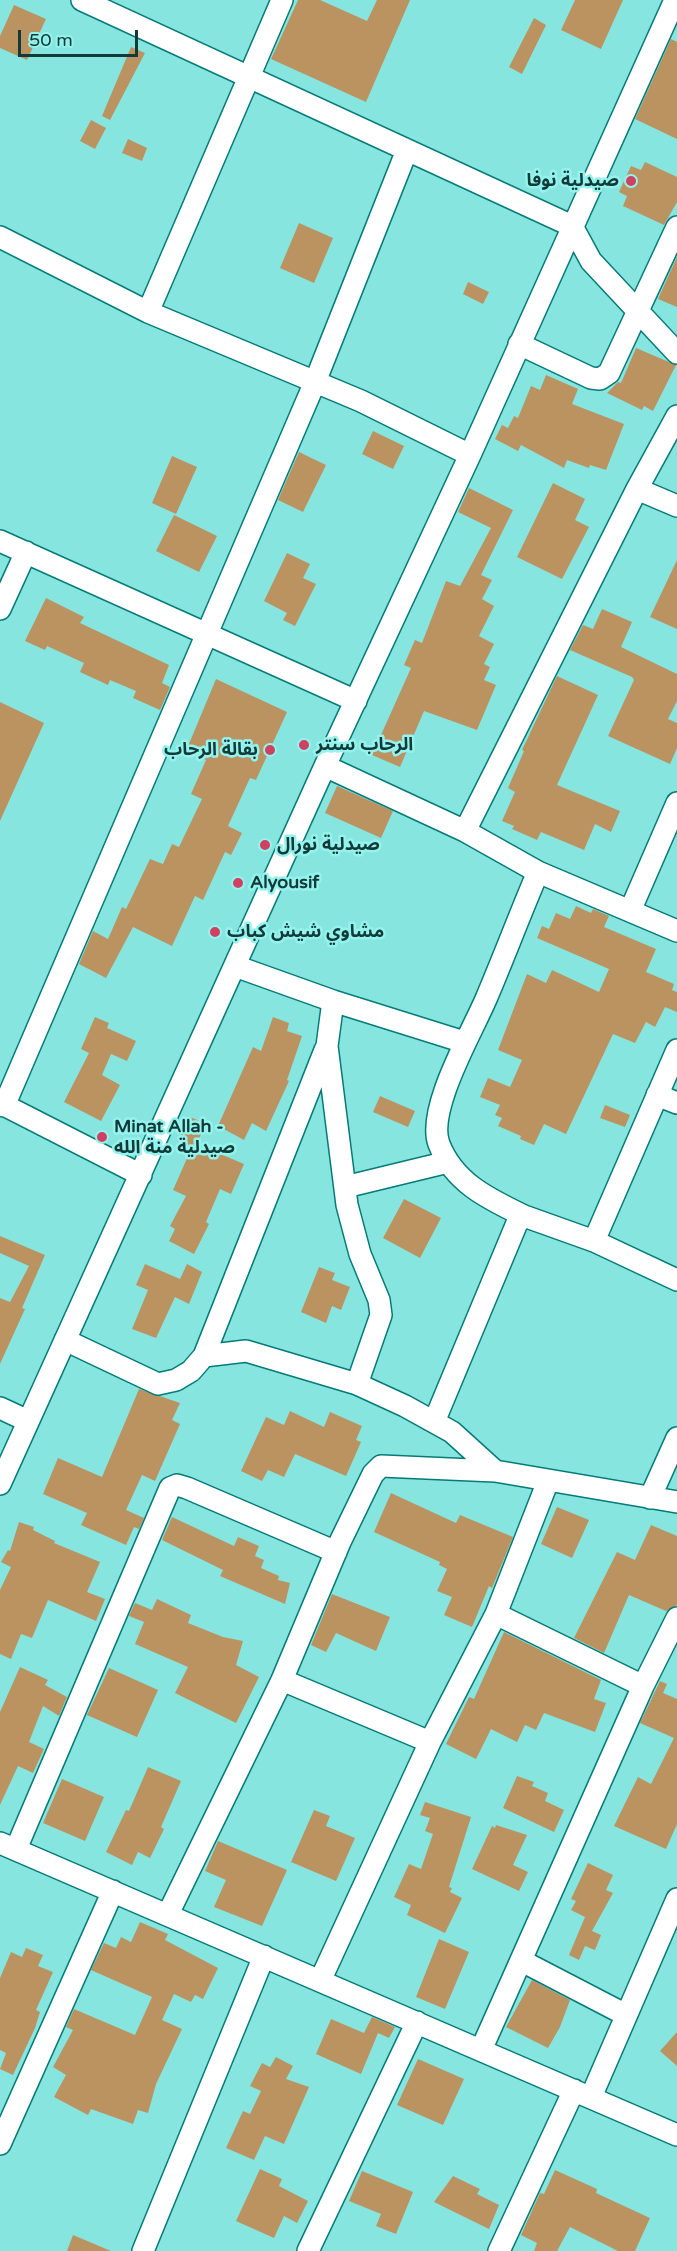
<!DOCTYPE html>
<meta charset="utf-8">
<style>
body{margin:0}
#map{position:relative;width:677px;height:2251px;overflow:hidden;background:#87e5e0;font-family:"Varela Round",sans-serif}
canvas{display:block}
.scale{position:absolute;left:18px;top:30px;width:120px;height:27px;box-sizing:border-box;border:3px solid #113a38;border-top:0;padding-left:8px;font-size:18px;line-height:21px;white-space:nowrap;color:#113a38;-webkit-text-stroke:4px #95f3ed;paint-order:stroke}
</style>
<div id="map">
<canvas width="677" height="2251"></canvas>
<div class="scale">50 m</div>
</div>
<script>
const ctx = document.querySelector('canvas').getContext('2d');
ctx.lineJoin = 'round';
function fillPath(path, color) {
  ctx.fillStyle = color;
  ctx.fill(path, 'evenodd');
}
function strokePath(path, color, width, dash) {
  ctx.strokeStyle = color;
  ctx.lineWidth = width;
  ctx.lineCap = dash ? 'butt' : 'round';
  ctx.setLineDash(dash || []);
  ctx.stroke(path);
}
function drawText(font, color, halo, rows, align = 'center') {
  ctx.font = font + ' "Varela Round","Noto Sans Arabic",sans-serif';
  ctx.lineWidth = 5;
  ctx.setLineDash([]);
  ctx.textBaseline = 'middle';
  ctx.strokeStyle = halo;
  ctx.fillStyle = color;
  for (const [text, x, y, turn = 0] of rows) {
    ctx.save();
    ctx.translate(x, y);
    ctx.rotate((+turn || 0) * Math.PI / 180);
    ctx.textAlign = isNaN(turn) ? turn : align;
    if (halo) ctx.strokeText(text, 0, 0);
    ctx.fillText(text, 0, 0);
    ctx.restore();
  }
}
const building = new Path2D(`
 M298 0H320L367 21 377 0H410L366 102 271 59Z
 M575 0H623L601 49 561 30Z
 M14 5 46 19 27 60 0 48V36Z
 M534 18 546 25 522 74 509 67Z
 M671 39 677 42V139L635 119Z
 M131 47 145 53 110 120 102 116Z
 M91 120 106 128 95 149 80 141Z
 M128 139 147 148 142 161 122 153Z
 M645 162 677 177V202L664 225 623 206 627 196 619 192 631 166 641 170Z
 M299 223 333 238 314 283 280 268Z
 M677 257V307L658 299Z
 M468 282 489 292 483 304 463 294Z
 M636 348 676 365 653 411 644 406 642 410 607 393 618 382 621 383Z
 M546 375 578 389 572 404 624 424 606 470 590 465 589 468 567 460 564 468 521 445 518 451 495 439 502 425 508 428 514 416 518 418 531 386 540 390Z
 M373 431 404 446 393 469 362 454Z
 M299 452 326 465 303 512 278 500Z
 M172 456 197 467 176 514 152 503Z
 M553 483 585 499 575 520 589 527 562 579 517 557Z
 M469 488 513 510 481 575 492 580 482 599 494 606 479 636 494 644 484 664 490 667 484 680 496 685 477 730 424 711 400 767 372 755 411 668 404 665 415 640 422 643 446 581 460 586 491 528 458 512Z
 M174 515 217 536 199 572 156 551Z
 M287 553 310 564 303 578 316 584 295 626 283 620 287 613 264 601Z
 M677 560V629L650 617Z
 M46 598 84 617 80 623 169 665 162 683 170 687 160 710 133 698 136 691 110 680 108 685 80 672 84 663 47 646 45 650 25 641Z
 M602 609 632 622 621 647 677 674V701L668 719 677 723V748L670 764 608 736 634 680 632 677 570 650 583 625 593 629Z
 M557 676 598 695 557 785 620 811 611 832 595 824 584 850 541 832 537 840 512 829 514 826 502 821 515 792 508 788 524 751 522 750Z
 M216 679 287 712 256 780 250 778 228 826 242 833 231 855 225 852 203 900 195 896 172 946 133 927 106 978 79 964 93 931 108 939 122 907 126 909 150 859 163 864 172 844 179 847 202 799 191 794 206 760 186 751Z
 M0 702 44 723 0 821Z
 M337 786 393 811 381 838 325 813Z
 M576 906 591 913 593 909 609 916 604 927 656 949 646 972 674 984 672 990 677 992V1012L665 1007 655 1027 646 1022 635 1043 613 1034 566 1134 544 1124 534 1145 520 1139 521 1136 498 1126 502 1118 495 1115 500 1105 480 1097 488 1078 510 1087 522 1060 498 1050 527 974 546 983 552 970 599 992 609 969 537 938 542 926 549 929 556 913 570 919Z
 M95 1017 109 1023 107 1028 136 1041 127 1061 111 1054 102 1075 120 1085 101 1121 64 1102 89 1053 81 1049Z
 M273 1017 289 1023 287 1031 302 1036 287 1080 289 1081 266 1131 252 1123 244 1140 218 1126 253 1047 261 1051Z
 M380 1096 415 1111 408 1127 373 1112Z
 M605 1105 630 1115 625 1127 600 1118Z
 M187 1116 205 1123 197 1144 244 1164 231 1194 220 1189 206 1222 209 1224 194 1254 169 1241 175 1229 170 1226 186 1196 173 1190 192 1147 177 1141Z
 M404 1199 441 1218 420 1258 383 1238Z
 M0 1236 45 1255 22 1308 25 1309 0 1364V1298L10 1302 29 1266 0 1253Z
 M145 1264 180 1279 187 1264 202 1272 189 1304 175 1297 156 1338 132 1329 148 1290 136 1285Z
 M319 1267 335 1273 332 1280 350 1287 341 1310 332 1306 326 1323 301 1312Z
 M139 1389 180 1403 172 1420 180 1424 155 1481 142 1475 126 1510 144 1518 139 1529 134 1527 126 1545 81 1525 87 1513 43 1494 58 1458 102 1477Z
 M290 1411 324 1427 330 1412 362 1426 356 1440 361 1442 346 1476 295 1454 284 1477 268 1470 262 1481 241 1471 266 1417 284 1425Z
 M391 1493 456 1523 460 1515 513 1537 492 1588 489 1586 472 1627 444 1615 452 1597 437 1591 447 1569 439 1565 440 1562 374 1532Z
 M557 1507 589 1520 572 1558 541 1544Z
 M172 1517 234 1546 238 1537 259 1546 255 1556 264 1560 261 1568 279 1576 278 1580 290 1583 285 1604 220 1576 223 1570 162 1540Z
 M19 1522 34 1527 33 1530 55 1541 54 1543 100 1562 87 1592 105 1599 96 1621 48 1600 32 1638 21 1634 11 1659 0 1654V1590L11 1567 1 1562 8 1550 10 1551Z
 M651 1525 677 1536V1605L666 1611 629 1595 604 1653 574 1638 617 1552 635 1560Z
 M332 1594 390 1617 376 1651 336 1633 326 1652 311 1645Z
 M157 1599 191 1615 188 1623 223 1637 243 1641 236 1665 259 1677 236 1723 175 1693 188 1667 135 1644 144 1622 129 1616 135 1603 152 1610Z
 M504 1632 601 1680 594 1699 606 1703 595 1732 544 1713 536 1730 525 1725 517 1742 491 1729 476 1759 446 1744 469 1697 474 1699Z
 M20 1667 48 1680 45 1685 67 1697 59 1716 43 1706 29 1742 44 1749 33 1773 18 1766 0 1805V1712Z
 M109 1668 158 1690 137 1737 87 1715Z
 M660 1681 667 1684 663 1693 677 1699V1824L666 1849 614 1826 638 1777 651 1784 674 1738 640 1723Z
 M148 1767 181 1781 161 1827 164 1829 150 1858 138 1852 132 1865 106 1852 126 1810 129 1811Z
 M517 1776 534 1782 532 1786 548 1793 545 1801 564 1810 554 1832 503 1808Z
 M62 1779 104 1797 85 1841 43 1823Z
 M425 1802 471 1817 449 1887 452 1888 450 1892 462 1898 445 1933 407 1915 411 1905 394 1897 409 1864 421 1869 433 1834 425 1831 430 1818 420 1815Z
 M314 1810 330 1816 326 1826 355 1838 336 1881 291 1862Z
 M496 1825 527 1835 513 1865 528 1872 519 1891 472 1869 492 1826 495 1828Z
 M218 1841 287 1870 262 1926 214 1907 226 1880 205 1871Z
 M588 1863 613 1875 606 1890 613 1893 592 1931 601 1935 595 1950 585 1946 579 1960 569 1955 585 1917 571 1910 576 1901 571 1899Z
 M140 1922 168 1934 165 1940 218 1968 203 1999 195 1995 191 2002 174 1994 162 2020 182 2029 156 2084 148 2113 138 2110 133 2124 91 2109 88 2115 54 2097 66 2075 53 2067 73 2030 66 2027 74 2009 135 2035 152 1997 91 1970 104 1943 116 1948 121 1937 131 1942Z
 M439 1939 469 1952 445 2009 416 1997Z
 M26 1948 43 1955 38 1966 53 1972 36 2010 40 2012 35 2028 13 2075 0 2069 6 2053 0 2050V1978L11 1952 22 1957Z
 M532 1980 570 2000 560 2027 548 2048 506 2027Z
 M372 2017 395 2027 389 2038 378 2033 361 2074 316 2054 331 2019 364 2033Z
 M677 2032V2066L660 2051Z
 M276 2057 293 2066 286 2079 309 2087 284 2144 265 2136 254 2160 226 2148 243 2111 250 2114 261 2091 250 2086 262 2063 270 2067Z
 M418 2059 464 2079 443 2125 397 2105Z
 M260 2169 282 2179 279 2186 308 2201 297 2223 284 2216 274 2238 236 2221Z
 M555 2170 597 2189 596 2193 650 2218 635 2251H618L570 2227 557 2251H534L537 2243 521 2235 540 2193 544 2194Z
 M362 2171 413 2192 396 2234 376 2226 381 2214 349 2201Z
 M453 2176 480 2189 477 2194 499 2205 489 2229 434 2202Z
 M73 2235 111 2251H67Z`);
const minor = new Path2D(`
 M82 0 572 226 591 261 677 353
 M0 237 148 312 361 401 470 455
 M148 312 282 0
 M519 344 591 378 600 379 609 373 677 227
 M637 489 677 506
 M0 541 356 701
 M0 609 26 552
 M325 766 465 831 538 872 677 931
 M465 831 637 489 677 416
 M630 911 677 803
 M235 966 333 1001 327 1046 347 1205 360 1254 379 1300 381 1315 357 1384
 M333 1001 464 1042
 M657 1095 677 1103
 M0 1103 141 1175
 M4 1106 315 382 407 150
 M345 1187 448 1162
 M524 1216C489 1199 454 1183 439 1144 426 1110 472 1032 486 999 504 957 520 914 538 872
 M594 1241 677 1280
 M65 1340 158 1384 176 1380 191 1371 204 1356 246 1351 357 1384 405 1406 452 1432 495 1471
 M204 1356 325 1050
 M0 1408 28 1421
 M434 1422 517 1223 524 1216 594 1241 677 1050
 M0 1484 325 766 470 455 675 0
 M650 1498 677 1438
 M496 1614 548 1481
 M282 1680 430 1742
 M0 1843 677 2135
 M16 1849 170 1488 177 1485 187 1488 336 1552
 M168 1914 282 1680 340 1542 373 1474 381 1466 495 1471 677 1502
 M522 1961 626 2015
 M320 1981 430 1742 496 1614 643 1686
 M481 2050 643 1686 677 1618
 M591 2097 677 1899
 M0 2144 113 1891
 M143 2251 264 1956
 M308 2251 417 2022
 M499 2251 574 2090`);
const markers = [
 [631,181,6,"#d04161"],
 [304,745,6,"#d04161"],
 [270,750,6,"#d04161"],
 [265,845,6,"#d04161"],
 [238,883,6,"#d04161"],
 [215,932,6,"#d04161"],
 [102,1137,6,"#d04161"]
];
const poiNames = [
 ["صيدلية نوفا",619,181,"right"],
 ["الرحاب سنتر",316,745],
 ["بقالة الرحاب",258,750,"right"],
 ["صيدلية نورال",277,845],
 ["Alyousif",250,883],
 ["مشاوي شيش كباب",227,932],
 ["Minat Allah -",114,1127],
 ["صيدلية منة الله",114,1148]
];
fillPath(building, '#bb9361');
strokePath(minor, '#047b78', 24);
strokePath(minor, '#fff', 21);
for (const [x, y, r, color] of markers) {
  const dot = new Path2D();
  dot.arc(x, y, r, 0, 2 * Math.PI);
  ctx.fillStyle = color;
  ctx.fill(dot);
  strokePath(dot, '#95f3ed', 2);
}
drawText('bold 18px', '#113a38', '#95f3ed', poiNames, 'left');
</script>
